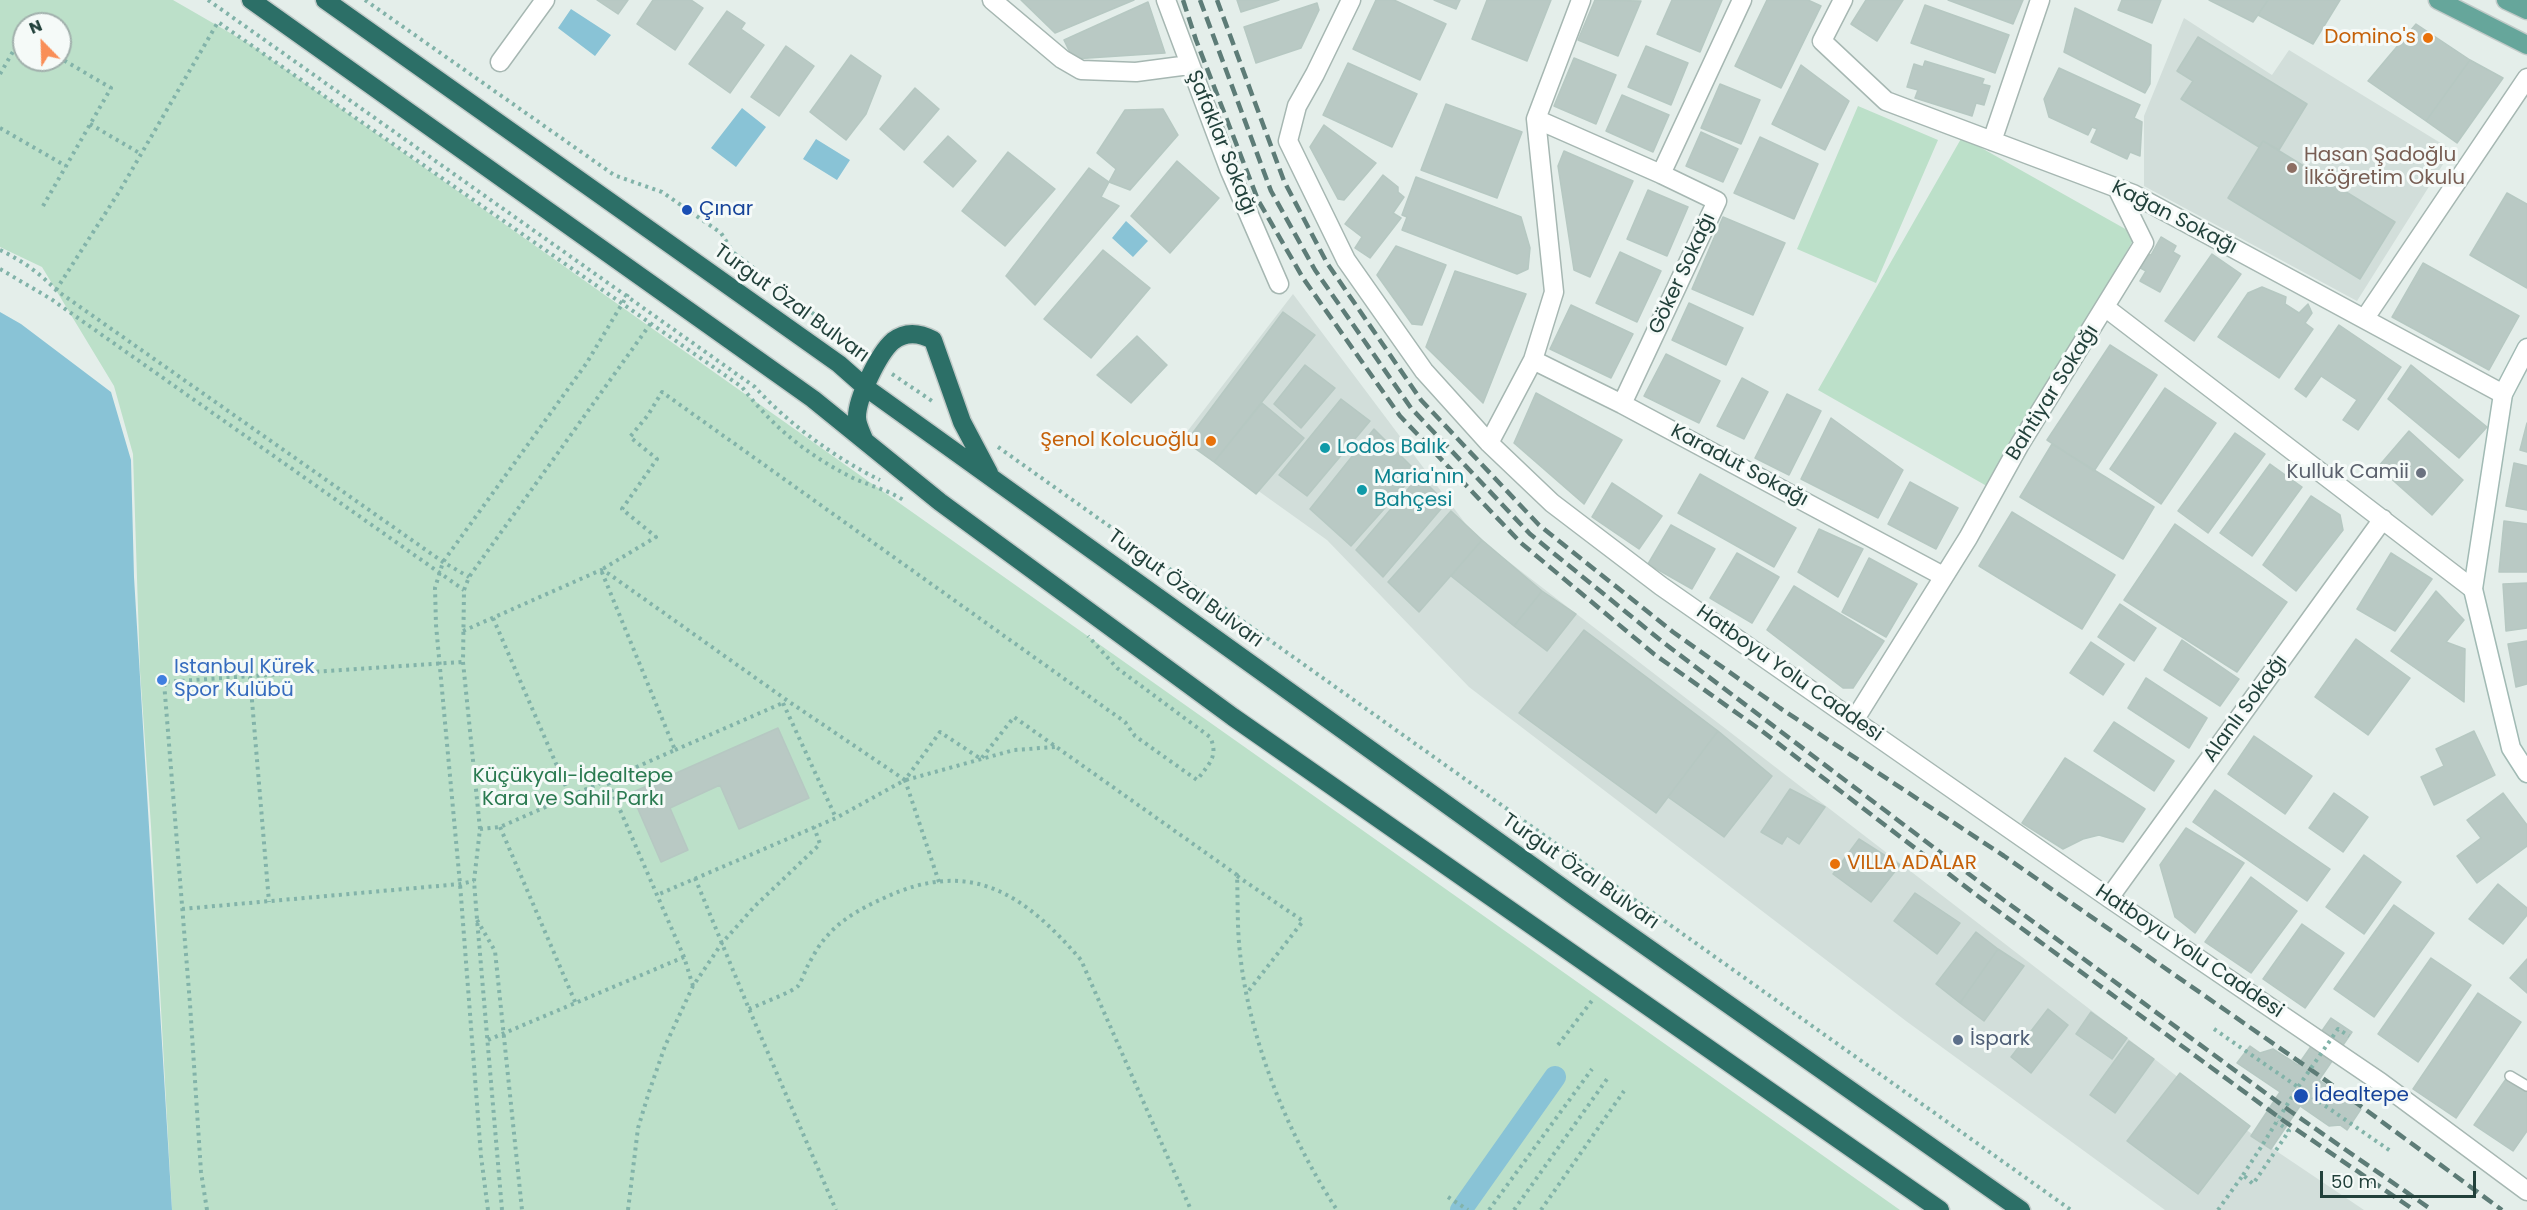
<!DOCTYPE html>
<meta charset="utf-8">
<style>
body{margin:0}
#map{position:relative;width:2527px;height:1210px;overflow:hidden;background:#e4eeea;font-family:Poppins,sans-serif}
canvas{display:block}
.north{position:absolute;left:12px;top:12px;width:60px;height:60px;box-sizing:border-box;background:#f5faf8;border:2px solid #a1b0ac;border-radius:50%;rotate:337deg;font-size:16px;font-weight:700;line-height:24px;text-align:center;color:#22413b}
.north::after{content:'';display:block;margin:auto;width:21px;height:27px;background:#f98e57;clip-path:polygon(50% 0,100% 100%,50% 72%,0 100%)}
.scale{position:absolute;left:2320px;top:1171px;width:156px;height:27px;box-sizing:border-box;border:3px solid #22413b;border-top:0;padding-left:8px;font-size:18px;line-height:21px;white-space:nowrap;color:#22413b;-webkit-text-stroke:4px #f5faf8;paint-order:stroke}
</style>
<div id="map">
<canvas width="2527" height="1210"></canvas>
<div class="north">N</div>
<div class="scale">50 m</div>
</div>
<script>
const ctx = document.querySelector('canvas').getContext('2d');
ctx.lineJoin = 'round';
function fillPath(path, color) {
  ctx.fillStyle = color;
  ctx.fill(path, 'evenodd');
}
function strokePath(path, color, width, dash) {
  ctx.strokeStyle = color;
  ctx.lineWidth = width;
  ctx.lineCap = dash ? 'butt' : 'round';
  ctx.setLineDash(dash || []);
  ctx.stroke(path);
}
function drawText(font, color, halo, rows, align = 'center') {
  ctx.font = font + ' Poppins,sans-serif';
  ctx.lineWidth = 6;
  ctx.setLineDash([]);
  ctx.textBaseline = 'middle';
  ctx.strokeStyle = halo;
  ctx.fillStyle = color;
  for (const [text, x, y, turn = 0] of rows) {
    ctx.save();
    ctx.translate(x, y);
    ctx.rotate((+turn || 0) * Math.PI / 180);
    ctx.textAlign = isNaN(turn) ? turn : align;
    if (halo) ctx.strokeText(text, 0, 0);
    ctx.fillText(text, 0, 0);
    ctx.restore();
  }
}
const built = new Path2D(`
 M2184 18 2272 75 2289 50 2452 150 2357 301 2144 186V116Z
 M1293 294 1474 535 2257 1138 2364 1210H2165L1906 1021 1469 687 1327 540 1183 437Z`);
const green = new Path2D(`
 M0 0H173L251 45 1900 1210H172L151 826 140 671 133 454 114 386 42 267 0 247ZM24 24H60V60H24Z
 M1858 106 1938 140 1876 283 1797 249Z
 M1962 137 2136 235 1992 489 1818 390Z`);
const water = new Path2D(`
 M571 9 611 35 595 56 558 28Z
 M742 108 766 127 736 167 711 148Z
 M816 139 850 160 837 180 803 159Z
 M1126 221 1148 241 1133 257 1112 238Z
 M0 312 21 324 111 392 131 460 134 577 172 1210H0Z`);
const canal = new Path2D(`
 M1461 1210 1555 1077`);
const building = new Path2D(`
 M597 0H628L618 14Z
 M653 0H691L703 8 675 50 637 24Z
 M1021 0H1134L1055 33Z
 M1237 0H1279L1241 12Z
 M1376 0H1394L1446 24 1420 80 1353 49Z
 M1434 0H1460L1456 9Z
 M1487 0H1551L1527 61 1472 39Z
 M1595 0 1641 1 1618 56 1578 40Z
 M1672 0H1722L1700 52 1657 34Z
 M1767 0H1808L1821 6 1781 88 1735 66Z
 M1866 0H1903L1877 41 1851 24Z
 M1948 0H2023L2013 24Z
 M2122 0H2161L2152 23 2118 10Z
 M2209 0H2268L2253 22Z
 M2268 0H2340L2313 44 2258 15Z
 M1148 2 1165 53 1073 59 1064 40Z
 M1317 3 1319 10 1301 48 1256 63 1244 27Z
 M1925 5 2009 35 1995 73 1911 43Z
 M2075 8 2151 45 2150 84 2145 93 2064 52Z
 M727 11 745 23 741 29 764 45 730 93 689 64Z
 M2416 24 2470 60 2426 121 2368 81Z
 M2198 37 2307 104 2279 150 2263 141 2259 147 2181 99 2193 81 2177 71Z
 M786 46 814 66 779 116 751 97Z
 M1646 46 1688 63 1671 105 1628 87Z
 M851 55 881 76 866 114 846 140 810 112Z
 M1574 58 1616 75 1596 124 1554 106Z
 M2470 60 2503 78 2457 143 2426 121Z
 M1925 61 1984 79 1982 84 1990 86 1984 105 1976 103 1972 116 1915 98 1918 90 1907 87 1914 64 1923 67Z
 M1348 63 1417 94 1392 147 1323 115Z
 M1801 65 1849 101 1825 150 1772 124Z
 M2059 68 2140 105 2134 118 2142 122 2140 156 2130 152 2127 159 2091 142 2097 129 2092 127 2088 135 2049 117 2044 99Z
 M1720 84 1760 100 1741 144 1701 128Z
 M915 88 939 109 904 150 880 129Z
 M1622 95 1669 115 1653 152 1606 131Z
 M1446 104 1522 132 1497 198 1421 170Z
 M1163 109 1178 135 1130 190 1109 182 1116 169 1097 153 1125 110Z
 M1324 125 1376 163 1344 200 1338 199 1310 147Z
 M1701 132 1738 149 1723 182 1686 166Z
 M948 136 976 161 953 187 924 162Z
 M1760 137 1818 164 1794 219 1734 193Z
 M2263 141 2395 222 2360 279 2228 198Z
 M1564 151 1633 181 1590 277 1574 270 1558 166Z
 M1008 152 1055 189 1005 246 962 211Z
 M1177 161 1219 198 1170 253 1131 216Z
 M1089 168 1109 182 1101 197 1119 206 1035 305 1006 276Z
 M1383 175 1398 187V192L1404 197 1393 213 1401 218 1370 258 1355 248 1362 237 1345 224Z
 M1416 177 1521 217 1530 248 1528 269 1517 274 1402 230 1407 217 1402 215Z
 M1648 190 1688 207 1667 256 1627 239Z
 M2507 193 2527 204V288L2470 255Z
 M1723 217 1785 243 1753 315 1692 289Z
 M2161 237 2176 246 2173 252 2180 256 2160 292 2140 281 2146 271 2135 265 2142 253 2151 255Z
 M1396 246 1446 265 1422 325 1412 324 1377 275Z
 M1103 250 1150 288 1091 358 1044 319Z
 M1620 252 1661 271 1637 322 1596 303Z
 M2212 254 2241 274 2194 341 2165 321Z
 M2423 263 2519 316 2489 370 2392 317Z
 M1455 271 1526 294 1483 403 1426 347Z
 M2262 287 2286 297 2285 304 2299 313 2308 304 2312 313 2305 323 2313 329 2279 378 2218 337 2248 293Z
 M1689 303 1743 328 1726 365 1672 340Z
 M1571 305 1633 334 1611 378 1550 349Z
 M1283 312 1315 335 1214 462 1186 442Z
 M2339 325 2401 367 2358 430 2343 420 2357 400 2321 376 2306 397 2295 389Z
 M1137 336 1167 365 1131 403 1097 375Z
 M2110 345 2157 375 2094 471 2047 440Z
 M1666 354 1720 381 1699 423 1644 396Z
 M1305 365 1335 388 1301 428 1274 404Z
 M2411 365 2487 427 2459 458 2388 399Z
 M1742 378 1768 392 1744 439 1717 426Z
 M2165 388 2216 423 2161 504 2110 469Z
 M1536 393 1622 440 1584 504 1514 443Z
 M1787 394 1821 411 1789 475 1755 458Z
 M1341 399 1370 421 1307 496 1279 475Z
 M1262 403 1304 438 1256 494 1214 462Z
 M1831 418 1903 470 1878 518 1801 479Z
 M2527 423V452L2520 450Z
 M1374 429 1417 472 1351 546 1310 509Z
 M2409 431 2463 480 2432 515 2378 467Z
 M2235 433 2265 454 2208 533 2178 511Z
 M2052 444 2154 507 2123 559 2020 497Z
 M2514 463 2527 466V510L2506 506Z
 M2270 464 2302 487 2252 556 2220 533Z
 M1700 474 1796 528 1774 567 1678 513Z
 M1419 476 1446 503 1383 577 1356 550Z
 M1910 482 1958 508 1936 549 1888 524Z
 M1612 483 1662 516 1639 549 1592 517Z
 M2311 496 2340 515 2343 530 2296 591 2263 565Z
 M1451 511 1482 540 1419 612 1388 582Z
 M2012 512 2115 575 2082 629 1979 566Z
 M2504 521 2527 524V572H2499Z
 M2175 524 2287 602 2237 672 2124 600Z
 M1671 525 1715 549 1692 589 1648 564Z
 M1819 529 1863 549 1838 597 1798 572Z
 M1482 540 1542 591 1514 626 1451 576Z
 M1737 553 1779 577 1752 623 1710 598Z
 M2391 553 2432 579 2395 631 2357 609Z
 M1869 558 1917 584 1886 637 1842 612Z
 M2527 583V628L2506 631 2503 584Z
 M1794 586 1884 641 1853 688H1843L1767 630Z
 M1542 591 1576 614 1547 651 1514 626Z
 M2436 591 2464 620 2446 642 2465 649 2464 702 2391 651Z
 M2120 604 2156 628 2134 661 2098 637Z
 M1584 630 1718 731 1656 813 1519 713Z
 M2356 639 2410 678 2368 735 2315 697Z
 M2182 640 2239 679 2220 706 2164 670Z
 M2527 641V684L2516 687 2508 644Z
 M2091 642 2124 664 2103 695 2070 673Z
 M2146 678 2207 718 2189 748 2128 708Z
 M2114 722 2174 761 2154 791 2094 751Z
 M778 728 809 798 739 829 720 785 670 808 688 850 661 862 631 793Z
 M1718 731 1772 776 1724 837 1668 797Z
 M2474 731 2495 775 2434 805 2421 777 2444 766 2436 749Z
 M2254 736 2312 776 2285 814 2228 774Z
 M2065 758 2145 809 2123 842 2099 835 2083 839 2063 849 2022 823Z
 M1790 789 1825 807 1799 844 1787 836 1782 844 1761 832Z
 M2215 790 2330 869 2307 901 2193 822Z
 M2334 793 2368 817 2343 852 2309 828Z
 M2503 793 2527 825V846L2477 883 2457 856 2481 838 2467 820Z
 M2186 828 2244 863 2195 933 2175 917 2160 865Z
 M1859 839 1900 865 1871 902 1833 874Z
 M2364 855 2401 882 2364 934 2326 907Z
 M2251 877 2297 911 2251 973 2205 942Z
 M2498 884 2527 908V915L2503 944 2469 919Z
 M1915 893 1960 923 1937 954 1894 921Z
 M2394 905 2434 933 2374 1017 2334 989Z
 M2302 924 2344 953 2305 1008 2263 979Z
 M1976 932 1998 949 1960 1003 1936 984Z
 M1998 949 2024 966 1984 1021 1960 1003Z
 M2431 958 2471 985 2418 1062 2378 1034Z
 M2527 959V993L2510 978Z
 M2478 993 2521 1022 2456 1118 2413 1089Z
 M2048 1009 2068 1025 2031 1073 2011 1057Z
 M2091 1012 2127 1038 2112 1059 2076 1034Z
 M2331 1018 2352 1032 2319 1080 2361 1109 2347 1130 2340 1125 2329 1126 2300 1106 2271 1149 2251 1136 2280 1092 2237 1063 2250 1046 2260 1053 2273 1049 2298 1065Z
 M2129 1041 2154 1059 2115 1113 2090 1095Z
 M2180 1073 2250 1126 2198 1194 2127 1141Z
 M2506 1079 2527 1093V1131L2513 1151 2474 1125Z`);
const path = new Path2D(`
 M208 0 755 387C786 422 838 460 880 480
 M365 0 614 175 662 192 721 233 735 255
 M0 74 22 36 24 37
 M90 124 141 154
 M0 128 66 166
 M43 206 111 88 60 58
 M0 250C21 260 40 273 56 290L443 562 469 577
 M734 253 862 351
 M0 269 51 299 464 590
 M56 290 119 192 218 22 742 387C773 427 806 454 851 477 869 486 890 490 906 502
 M892 374 935 403
 M998 447 2071 1210
 M493 618 570 796
 M463 631 601 570 609 574 788 701 905 780 836 818 657 895
 M250 677 269 902
 M783 703 836 818
 M675 750 785 702
 M906 780 1014 750 1055 747
 M500 827 576 1004
 M480 829 500 827 607 780
 M1237 876 1303 921 1247 993
 M695 878 749 1009 836 1210
 M939 882 905 780 940 732 981 759 1014 717 1237 875C1238 901 1237 928 1240 953 1249 1040 1289 1137 1337 1210
 M182 909 460 884 474 881
 M477 920 495 951 522 1210
 M693 986 684 957 607 780 675 750 601 570 656 537 622 509 657 459 630 437 648 415 662 392 1125 722 1135 736 1197 780C1209 764 1219 756 1210 737L1117 668 1088 636
 M749 1009C758 1005 792 992 798 986 801 982 804 974 806 969 812 958 819 944 828 935 843 918 864 907 884 898 971 857 1024 894 1081 960L1191 1210
 M2214 1029 2392 1152
 M488 1040 684 957
 M1558 1045 1594 998
 M2243 1175 2263 1144
 M1448 1197 1468 1210
 M207 1210 201 1172 190 1004 164 682 463 662
 M488 1210 481 1156 460 884 436 625 435 588 443 562 586 364 628 294
 M502 1210 477 919 474 881 480 829 463 662 464 590 469 577 651 323
 M628 1210 638 1128 649 1092 665 1046 693 986 722 943 755 906 820 844 814 827
 M1489 1210 1592 1069
 M1514 1210 1607 1079
 M1541 1210 1624 1091
 M2218 1210 2243 1175 2253 1184 2289 1131 2277 1122`);
const lane = new Path2D(`
 M2510 1076 2527 1086`);
const street = new Path2D(`
 M992 0 1062 59 1081 70 1136 72 1189 65
 M1166 0 1230 171 1279 284
 M1351 0 1315 74 1297 106 1288 141 1346 260 1424 371 1489 443 1552 503 1661 586 2109 898 2380 1082 2527 1191
 M1843 0 1822 41 1886 101 2133 194 2503 394
 M500 62 545 0
 M1536 119 1661 174 1717 201 1622 404
 M1992 141 2040 0
 M1661 174 1742 0
 M2106 308 2473 589
 M2365 318 2527 78
 M1533 360 1622 404 1943 576
 M1489 443 1533 360 1554 292 1536 119 1581 0
 M1855 719 1968 538 2020 444 2144 243 2117 188
 M2109 898 2383 519`);
const secondary = new Path2D(`
 M2527 348 2503 394 2473 589 2511 748 2527 773`);
const primary = new Path2D(`
 M2438 0 2527 45
 M2506 0 2527 10`);
const highway = new Path2D(`
 M251 0 813 399 940 502 1233 717 1940 1210
 M325 0 839 364 865 387 1577 898 2021 1210
 M864 439C861 432 857 424 857 417 857 398 879 353 893 341 906 331 920 333 933 340L962 422 989 473`);
const rail = new Path2D(`
 M1183 0 1196 40 1258 200 1303 278 1400 416 1521 543 1654 654 1762 731 1975 894 2284 1121 2414 1210
 M1200 0 1271 191 1315 270 1411 408 1530 534 1664 643 1982 884 2290 1111 2432 1210
 M1217 0 1284 181 1327 263 1421 400 1539 525 1673 632 1780 708 2004 856 2317 1074 2502 1210`);
const pathBridge = new Path2D(`
 M2263 1144 2298 1087 2338 1029 2349 1036`);
const markers = [
 [2428,38,6,"#e8710a"],
 [2292,168,6,"#8d6e63"],
 [687,210,6,"#1a4fb4"],
 [1211,441,6,"#e8710a"],
 [1325,448,6,"#0f9aa8"],
 [2421,473,6,"#6b7280"],
 [1362,490,6,"#0f9aa8"],
 [162,680,6,"#3f7fe0"],
 [1835,864,6,"#e8710a"],
 [1958,1040,6,"#5c6f8a"],
 [2301,1096,8,"#1a4fb4"]
];
const foodNames = [
 ["Domino's",2416,38],
 ["Şenol Kolcuoğlu",1199,441],
 ["VILLA ADALAR",1847,864,"left"]
];
const streetNames = [
 ["Şafaklar Sokağı",1221,143,68],
 ["Kağan Sokağı",2174,218,27],
 ["Göker Sokağı",1683,274,-65],
 ["Turgut Özal Bulvarı",791,304,36],
 ["Bahtiyar Sokağı",2053,393,-58],
 ["Karadut Sokağı",1739,466,28],
 ["Turgut Özal Bulvarı",1185,589,36],
 ["Hatboyu Yolu Caddesi",1789,674,35],
 ["Alanlı Sokağı",2246,709,-54],
 ["Turgut Özal Bulvarı",1580,872,35],
 ["Hatboyu Yolu Caddesi",2189,952,34]
];
const educationNames = [
 ["Hasan Şadoğlu",2304,156],
 ["İlköğretim Okulu",2304,179]
];
const transitNames = [
 ["Çınar",699,210],
 ["İdealtepe",2314,1096]
];
const cultureNames = [
 ["Lodos Balık",1337,448],
 ["Maria'nın",1374,478],
 ["Bahçesi",1374,501]
];
const worshipNames = [
 ["Kulluk Camii",2409,473]
];
const shopNames = [
 ["Istanbul Kürek",174,668],
 ["Spor Kulübü",174,691]
];
const parkNames = [
 ["Küçükyalı-İdealtepe",573,777],
 ["Kara ve Sahil Parkı",573,800]
];
const serviceNames = [
 ["İspark",1970,1040]
];
fillPath(built, '#d2deda');
fillPath(green, '#bce0c9');
fillPath(water, '#89c3d6');
strokePath(canal, '#89c3d6', 22);
fillPath(building, '#b9c9c4');
strokePath(building, '#b6c8c2', 1.5);
strokePath(lane, '#a6b7b2', 12);
strokePath(street, '#a6b7b2', 21);
strokePath(secondary, '#a1bab4', 21);
strokePath(primary, '#c1cac8', 21);
strokePath(highway, '#c1cac8', 21);
strokePath(path, '#82b3a9', 4, [3, 4.5]);
strokePath(lane, '#fff', 9);
strokePath(street, '#fff', 18);
strokePath(secondary, '#fff', 18);
strokePath(primary, '#66a69b', 18);
strokePath(highway, '#2c6f67', 18);
strokePath(rail, '#5d7c77', 4.5, [12, 6]);
strokePath(pathBridge, '#82b3a9', 4, [3, 4.5]);
for (const [x, y, r, color] of markers) {
  const dot = new Path2D();
  dot.arc(x, y, r, 0, 2 * Math.PI);
  ctx.fillStyle = color;
  ctx.fill(dot);
  strokePath(dot, '#f5faf8', 2);
}
drawText('20px', '#c56008', '#f5faf8', foodNames, 'right');
drawText('20px', '#22413b', '#f5faf8', streetNames);
drawText('20px', '#785e54', '#f5faf8', educationNames, 'left');
drawText('20px', '#164399', '#f5faf8', transitNames, 'left');
drawText('20px', '#0d838f', '#f5faf8', cultureNames, 'left');
drawText('20px', '#5b616d', '#f5faf8', worshipNames, 'right');
drawText('20px', '#366cbe', '#f5faf8', shopNames, 'left');
drawText('20px', '#2a7a50', '#f5faf8', parkNames);
drawText('20px', '#4e5e75', '#f5faf8', serviceNames, 'left');
</script>
